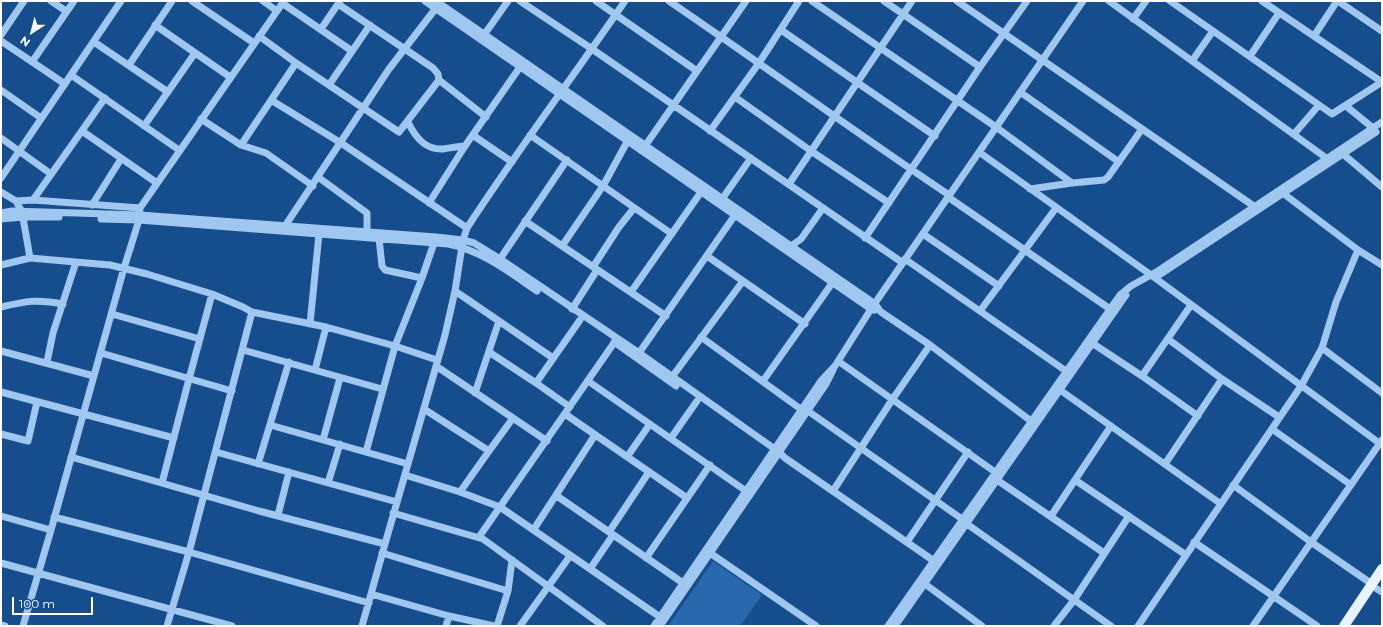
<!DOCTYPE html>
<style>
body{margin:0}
#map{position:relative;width:1383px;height:627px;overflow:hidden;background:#164e8d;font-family:Montserrat,sans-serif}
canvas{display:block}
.frame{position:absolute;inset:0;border:2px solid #fff;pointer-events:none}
.north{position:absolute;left:12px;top:12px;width:40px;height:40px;-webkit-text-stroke:3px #164e8d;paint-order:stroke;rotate:216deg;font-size:11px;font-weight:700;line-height:16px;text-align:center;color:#fff}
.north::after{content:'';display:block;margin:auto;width:14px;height:18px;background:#fff;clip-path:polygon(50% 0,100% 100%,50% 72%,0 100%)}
.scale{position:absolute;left:12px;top:597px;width:81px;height:18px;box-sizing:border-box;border:2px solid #fff;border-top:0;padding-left:5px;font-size:12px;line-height:14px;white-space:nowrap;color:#fff;-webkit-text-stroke:3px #164e8d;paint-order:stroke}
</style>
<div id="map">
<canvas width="1383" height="627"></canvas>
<div class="frame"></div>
<div class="north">N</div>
<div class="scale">100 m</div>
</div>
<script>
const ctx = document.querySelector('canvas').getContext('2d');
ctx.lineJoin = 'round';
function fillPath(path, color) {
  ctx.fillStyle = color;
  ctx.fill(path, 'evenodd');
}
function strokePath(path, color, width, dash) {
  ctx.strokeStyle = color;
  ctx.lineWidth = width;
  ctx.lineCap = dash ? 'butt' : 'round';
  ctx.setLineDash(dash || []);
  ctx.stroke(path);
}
const green = new Path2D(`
 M713 561 762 595 740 626H668Z`);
const minor = new Path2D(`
 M51 1 66 11
 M192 1 254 43
 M263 1 277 11
 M425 1 871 309 875 310
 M436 1 875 304 881 312 930 345 1031 421
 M520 1 592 49 903 263
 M596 1 697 71
 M669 1C763 65 855 132 949 195
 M812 1 996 127 1072 183
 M884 1 980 67
 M957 1 1258 209
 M1109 1 1329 160
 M1170 1 1332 114 1382 82
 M1262 1 1382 82
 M1338 1 1382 31
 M282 3 352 51
 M1133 19 1146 1
 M155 25 230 77
 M321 29 340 1
 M781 30 935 136
 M1 35 24 1
 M484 35 508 1
 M259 36 296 63 399 132 439 80 438 74 433 68 338 4
 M1314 36 1337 1
 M1 41 65 84
 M94 42 168 92
 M1250 56 1279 13
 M1192 61 1213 31
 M32 62 74 1
 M129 65 172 1
 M71 75 179 150
 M439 80 486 117
 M329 85 370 25
 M1 90 41 118
 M1020 92 1119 162
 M735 97 811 151 889 203
 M271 100 341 143 467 228
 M1346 106 1373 128
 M201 119 241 145 266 153 313 186
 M408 122C415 137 425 150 443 149 451 148 458 146 465 146
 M144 126 195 53
 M82 131 157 183
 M710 131 759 63 799 1
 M1294 134 1319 105
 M530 135 672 234
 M474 136 512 162
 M1 138 51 174
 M241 145 296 63
 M645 146 746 1
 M979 152 1151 275 1382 445
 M1343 154 1382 187
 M318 177 367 213V232
 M1 178 121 1
 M789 184 912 1
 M1030 189 1072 183 1104 180 1108 177 1142 129
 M1 192 16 201 22 212 30 258
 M1284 194 1358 250 1382 265
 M948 197 1110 309
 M722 199 751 158
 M33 200 140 208
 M16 201 33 200 105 98
 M429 203 465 146 520 67
 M92 205 121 159
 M1 213 12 211 140 215 436 237 463 240 474 243 500 259 639 353 779 452 785 458 934 561
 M1 219 23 217H59
 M101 219 139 220 448 244C481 250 509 272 537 291
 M525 221 666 316
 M285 226 389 69 436 8
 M923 234 999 286
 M379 238 382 266 385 270 422 278
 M865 238 980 67 1027 1
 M562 246 603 186 627 142
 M791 246 801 239 823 208
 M707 256 805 324
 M500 259 567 160
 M905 259 1066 371
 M1 265 30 258 110 265 147 274 212 294 243 307 252 312 326 327 395 346 437 360
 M593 267 619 227 634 208
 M1159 275 1376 132
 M455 291 553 358
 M631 292 701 192
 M1 307C27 301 36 299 63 304
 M572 309 597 270
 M980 311 1056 208
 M112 314 200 339
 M310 324 319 234
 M701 337 802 410
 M1168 339 1222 379 1279 417
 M614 342 676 386
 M1092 343 1142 376 1198 416
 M1322 348 1382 393
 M243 350 382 389
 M1 351 94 376
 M489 352 536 383 570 407
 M101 353 232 391
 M639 353 735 215
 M838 361 995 472
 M47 362 53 333 76 262
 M436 366 547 441
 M315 370 326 327
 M1142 376 1191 305
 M672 377 743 281
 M588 381 746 491
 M763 381 833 282
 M536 383 580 320
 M1060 390 1221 504
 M1 392 174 438
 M475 393 499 321
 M424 409 489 451
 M808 411 962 519
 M565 414 687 498
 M270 425 408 464
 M1272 429 1351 485
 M1 434 28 441 37 402
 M671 438 697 401
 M323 440 340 378
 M216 452 397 502
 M366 452 395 346 422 278 435 240
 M71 457 259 511 385 544
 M627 457 650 424
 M258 464 289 362
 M1165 464 1222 379
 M405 475 460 492 500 507 660 617
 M997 480 1104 553
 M1075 480 1186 555
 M162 483 189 379 212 294
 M328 483 340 444
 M1233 485 1311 542 1372 584
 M833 491 892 400 930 345
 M460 492 489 451 513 418
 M557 496 683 583
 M393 513 483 539 603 626
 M278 515 289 472
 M1 516 51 530
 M1051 516 1111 426
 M54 517 189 552 369 603
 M967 524 1111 626
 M534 529 595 435
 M609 532 649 472
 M479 537 616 340
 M907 542 968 452
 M1194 542 1317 626
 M382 553 508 591
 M710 553 816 626
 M646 558 710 465
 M1 563 232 626
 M590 569 613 535
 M925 584 982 626
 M1377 589 1382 592
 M371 594 449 616 494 626
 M1 625 5 626
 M23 626 51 530 124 268 139 220 140 208 284 1
 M167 626 189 552 252 312
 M362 626 385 544 445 335 455 291 463 240 467 228C517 151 573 77 625 1
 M446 626 449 616
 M497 626 508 591 512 560
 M520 626 570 556
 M654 626 821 381 835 366 871 309 1083 1
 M660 626 826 384 833 370
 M888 626 1120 295 1131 286 1158 271 1382 122
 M895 626 1126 295
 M1054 626 1074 600 1129 516
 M1138 626 1301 386 1322 348 1336 302 1358 250
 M1253 626 1382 440`);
const major = new Path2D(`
 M1344 626 1382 569`);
fillPath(green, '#2868ac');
strokePath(minor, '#a0c7f0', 7);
strokePath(major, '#e9f2ff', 10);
</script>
